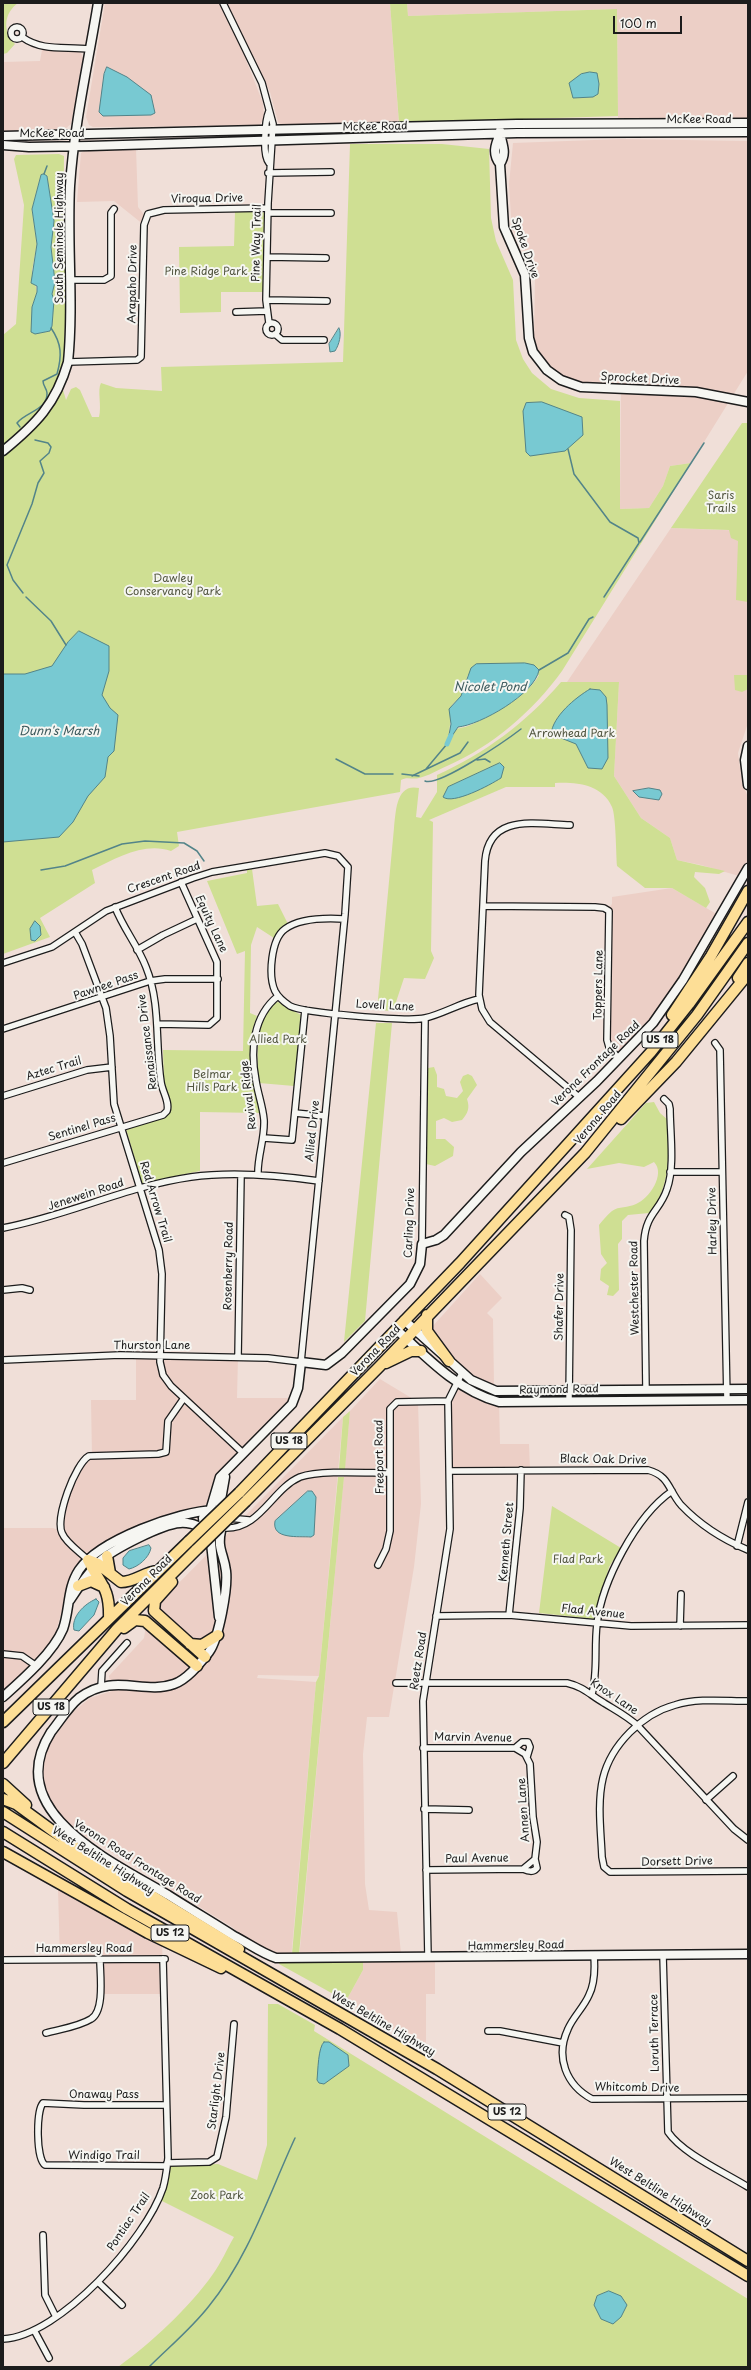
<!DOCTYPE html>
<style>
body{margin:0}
#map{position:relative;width:751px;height:2370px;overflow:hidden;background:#f0dfd8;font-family:"Playpen Sans",sans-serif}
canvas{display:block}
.frame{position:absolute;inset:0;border:4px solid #1c1c1c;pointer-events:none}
.scale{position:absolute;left:613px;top:16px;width:69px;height:18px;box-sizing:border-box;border:2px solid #1c1c1c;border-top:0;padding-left:5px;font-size:12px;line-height:14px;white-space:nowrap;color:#1c1c1c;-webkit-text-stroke:3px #f6f6f2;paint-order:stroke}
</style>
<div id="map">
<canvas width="751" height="2370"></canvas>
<div class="frame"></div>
<div class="scale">100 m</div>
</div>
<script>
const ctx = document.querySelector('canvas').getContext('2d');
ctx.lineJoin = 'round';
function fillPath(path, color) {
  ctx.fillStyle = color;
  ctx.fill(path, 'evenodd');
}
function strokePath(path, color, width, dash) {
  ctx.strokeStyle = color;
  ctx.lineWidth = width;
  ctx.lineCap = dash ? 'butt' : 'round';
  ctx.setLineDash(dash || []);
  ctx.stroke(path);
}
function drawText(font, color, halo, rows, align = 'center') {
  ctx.font = font + ' "Playpen Sans",sans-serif';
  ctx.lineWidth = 4;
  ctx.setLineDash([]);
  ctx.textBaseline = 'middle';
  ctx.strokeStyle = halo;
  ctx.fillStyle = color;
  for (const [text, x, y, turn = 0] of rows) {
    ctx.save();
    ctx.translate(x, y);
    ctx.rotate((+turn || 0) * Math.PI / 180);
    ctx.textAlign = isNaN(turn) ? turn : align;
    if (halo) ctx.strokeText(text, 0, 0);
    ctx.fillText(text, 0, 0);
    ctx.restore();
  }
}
const built = new Path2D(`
 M105 3H390L399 125 285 127 278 122 270 92 254 57 246 60 263 103 264 118 259 126 93 127 89 125 86 117Z
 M407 3H748V120L618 118 617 9 408 16Z
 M42 50H75L81 53 83 58 71 124 65 129 52 130 3 132V62L40 61Z
 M621 139 748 141V371L691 463 670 466 663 486 649 508 620 509 621 384H585L565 378 550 368 539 355 534 341 535 277 512 228 511 217 509 184 513 143Z
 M136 148 138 207 146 217 144 225 114 201 77 202 81 153 87 149Z
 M671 528 748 531V723L738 753 742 783 748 797V859L739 876 701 865 677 860 670 838 641 818 614 776 619 682H567Z
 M672 888 720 916 683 980 619 1059 609 1047 608 909 612 904V897Z
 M480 1274 502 1298 487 1313 493 1319 494 1385 472 1375 435 1340 431 1328Z
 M136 1356 238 1357 237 1398H291L219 1473 210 1500 204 1506 145 1523 109 1540 79 1562 71 1578 56 1632 52 1640 40 1656 3 1692V1528H53L61 1531 60 1523 78 1467 92 1457 91 1400H136Z
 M380 1379 418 1402 421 1504 414 1567 389 1717H367L363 1754 365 1884 369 1910 397 1912 401 1954 435 1957V1994H426V2049L346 2001 363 1970V1958L299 1959 350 1411Z
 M457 1382 499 1402 500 1444H529L530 1470 450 1471V1396Z
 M343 1417 319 1676 258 1675 257 1678 316 1682 291 1959 260 1951 232 1927 77 1831 59 1816 46 1798 41 1764 51 1741 73 1712 90 1698 112 1691 109 1676 144 1638 146 1625 157 1613V1605Z
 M58 1889 162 1944 164 1994H101L100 1960H60Z`);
const green = new Path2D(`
 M3 3H18C4 13 2 31 15 44L7 53 3 54Z
 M390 3H407L408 16 617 9 618 116 399 123Z
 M350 144H442L489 149 491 218 496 241 513 280 516 340 523 359 532 373 551 389 579 398 620 401V509L649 508 663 486 670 466 691 463 562 671C533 711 493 746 447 766 438 770 428 776 419 778 413 780 407 776 401 780L400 792 177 832 179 846 171 851C144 842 117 858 92 870L95 883 40 918 50 937 3 954V335L16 324 24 205 14 159 16 155 59 154 64 156 63 239 66 280 64 362 55 386 63 390 66 400 71 389 76 387 80 390 92 417H99C102 406 97 390 101 383L116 388 162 391 161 367 343 362ZM41 175 47 176 54 221 51 247 55 282 52 294 54 300 52 326 50 331 39 333 32 319V307L37 292 32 271 37 244 32 209ZM468 675H539C528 696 490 717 468 726 459 729 457 727 449 734L452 705 461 696Z
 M235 212 261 211 264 213 263 292H221V312L180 313 179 247 234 246Z
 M742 423H748V602L736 600 738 541 731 538 729 530 671 528Z
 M734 675H748V689L742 692 735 690Z
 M561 682H619L614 776 641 818 670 838 677 860 725 871 719 874 695 872 694 877 705 888 710 902 706 908 672 888H645L617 866C616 853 616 816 612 807 602 784 576 782 555 783V787H506L429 820 433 822 431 951 434 958 425 979 404 978 393 1011 377 1010 394 828C396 811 396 783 419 788L416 817 421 818 437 792V775C484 754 527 722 561 682Z
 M252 869 257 906 278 904 288 924 274 938 257 927 251 945 250 1013 257 1016 252 1031 251 1075 260 1113 200 1112V1171L142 1183 126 1129 165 1118 171 1109 164 1082 163 1050 243 1051 245 951 237 954 207 881 247 873V870Z
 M278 1002 301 1015 294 1086 259 1083C257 1065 254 1007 278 1002Z
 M376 1023H392L365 1321 344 1342Z
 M434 1067 437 1075V1087L444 1089 446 1096 457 1098 463 1091 460 1082 463 1076 468 1074 472 1076 477 1085 467 1099C470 1108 468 1113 462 1120L452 1122 444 1118 436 1121V1139H445L454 1147 453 1156 435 1166 426 1164 428 1068Z
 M654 1102 660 1113 668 1120C668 1154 672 1186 649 1213L628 1215 622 1221V1239L618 1244 619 1290 613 1296 607 1295 609 1286 600 1280 601 1269 607 1263 601 1254 599 1225C603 1220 607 1215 612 1211 619 1206 628 1208 636 1204 649 1199 666 1174 654 1162L644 1167 619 1163 587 1169 646 1103Z
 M350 1411 345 1469H339L343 1417Z
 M338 1477H344L299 1954H292L316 1682 319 1676Z
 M552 1506 621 1548 609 1567 595 1619 539 1613Z
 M279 1962H363V1970L346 2001 279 1964Z
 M268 2004H278L315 2025 314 2031 748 2299V2367H118C151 2343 189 2308 213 2274 221 2263 227 2249 234 2237L160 2200 170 2166 218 2164 257 2180 267 2145Z`);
const water = new Path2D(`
 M107 67 127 77 151 95 155 113 151 115 103 116 99 112 104 74Z
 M590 72 597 73 599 84 598 94 593 97 573 98 569 83 581 74Z
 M44 174 47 176 54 221 51 247 55 282 52 294 54 300 52 326 50 331 35 334 31 332 32 307 37 292V286L31 283 37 244 32 209 41 175Z
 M339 328C342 334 339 345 335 351L330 352 329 344Z
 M542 402 582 417 583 435 565 451 530 456 526 452 523 411 526 403Z
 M79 631 109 646V671L102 695 110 708 118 715 114 751 108 757 105 777 88 796 73 822 59 837 3 842V674H25L52 666 68 642Z
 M525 663 534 665 539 670C535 694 480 725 458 727L452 736 449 735 451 724 449 709 461 696 471 668 476 664Z
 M590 689 600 690 606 697 607 705 608 758 602 769 588 768 576 744 551 734C553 716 575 698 590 689Z
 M500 763 504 767 501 778C490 785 453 805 443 797L448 787Z
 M649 788 660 790 662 794 659 800 639 797 633 791Z
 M35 921 40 926 41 935 35 941 31 940 30 929Z
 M308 1491H312L316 1497 314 1535 311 1537C299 1536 271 1540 275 1521Z
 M149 1545 151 1548C149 1558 138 1567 129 1569L123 1565V1558L129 1551Z
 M96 1599 99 1602 94 1615 79 1631 74 1630C71 1617 84 1604 96 1599Z
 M324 2042H329L348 2055 349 2066 324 2084 319 2083 317 2080C318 2071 318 2047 324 2042Z
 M609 2291 621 2296 627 2305 621 2317 613 2324 601 2319 594 2305 597 2296Z`);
const stream = new Path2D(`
 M44 174 47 166
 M20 427 17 423C25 412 48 410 47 393 47 389 43 386 43 381L57 374C62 356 62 344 51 328
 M568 449 574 474 610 522 638 538 639 543 604 597
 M640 542 704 443
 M23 593 13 580 7 565 32 504 38 483 44 473 40 461 49 453 51 447 48 443 35 440
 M26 597 51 621 66 645
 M539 670 568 653 589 619 593 617
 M336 759 365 774H393
 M477 760 485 759 490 762
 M426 769 447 744
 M402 774 419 776
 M412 776 460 753 468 742
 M425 781C439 787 508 739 521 729
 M41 870 65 866 122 844 145 841 184 843 197 851 204 861
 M149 2367C169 2347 192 2328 209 2306 249 2257 269 2194 295 2138`);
const canal = new Path2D(`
 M447 744 451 735`);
const street = new Path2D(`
 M223 3 262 83 273 124 268 203 266 300 269 323
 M11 33a6 6 0 1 1 12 0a6 6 0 1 1-12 0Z
 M22 37C43 52 65 46 90 49
 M269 111C265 120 262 155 269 163
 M268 173 331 172
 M268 213H331
 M267 257 326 258
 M71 280H104L111 276V213L114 209
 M266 300 327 301
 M236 312 267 311
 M266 329a6 6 0 1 1 12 0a6 6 0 1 1-12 0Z
 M275 334 282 340H324
 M68 362 137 360 141 357 144 225 148 214 164 210 268 208
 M570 825C535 824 489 813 485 861L479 995 482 1009 490 1022 579 1097
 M484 906 595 907 604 908 609 911 607 1040 609 1047 619 1059
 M344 919C327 918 300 918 285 929 271 939 268 976 275 991 278 997 284 1002 290 1006 304 1013 408 1022 425 1018 443 1014 460 1003 479 999
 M75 932 82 944 106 1008 110 1036 114 1104 159 1250 162 1274 160 1362 163 1375 171 1386 243 1453
 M137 950 163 935 197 919
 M3 963 52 947 106 911 193 878 212 872 325 853 338 856 348 867 345 914 301 1362 268 1358 120 1355 3 1360
 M158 1024 209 1025 217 1018V962L181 882
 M3 1029 150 981 165 979H218
 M715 1043 720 1050 727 1400
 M3 1096 87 1070 112 1067
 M295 1113 325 1116
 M264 1138 292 1140 305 1010
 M3 1163 163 1115 167 1111C170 1102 162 1091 161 1082 155 1043 161 1004 146 967 138 946 123 928 115 907
 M670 1172H722
 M258 1175C257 1157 265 1139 264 1120 263 1107 258 1094 256 1081 250 1050 253 1016 278 996
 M565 1215 569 1217 571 1230 569 1400
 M3 1228C67 1216 127 1186 191 1177 233 1171 277 1175 319 1181
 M422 1244 425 1018
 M3 1290 22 1288 30 1290
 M238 1357 241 1175
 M646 1390 644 1241C646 1213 660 1211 667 1189 675 1167 670 1132 670 1109L669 1104 664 1099
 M450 1471 648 1470C670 1476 668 1490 681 1505 699 1524 724 1540 748 1550
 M228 1518 249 1520
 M224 1528C260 1530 272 1489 300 1477 320 1470 367 1473 389 1473
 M737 1546 748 1502
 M88 1560C80 1552 66 1543 62 1533 55 1518 75 1464 89 1456L158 1454 166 1452 168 1421 184 1398
 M378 1565 386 1549 390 1531V1409L397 1402 448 1401
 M509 1615 520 1508 521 1470
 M436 1616 509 1615 631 1626 748 1625
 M680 1626 681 1594
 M3 1654 22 1656 35 1665
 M396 1683H567C584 1687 590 1695 604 1703 617 1711 627 1716 638 1726L734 1829 748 1840
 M101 1687 102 1671 127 1643
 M592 1694C598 1672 594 1647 597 1624 602 1581 636 1516 672 1491
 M748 1701C724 1701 698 1698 675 1705 642 1714 611 1745 603 1778 597 1803 601 1832 602 1857L604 1867 610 1872 748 1871
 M423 1748H515L525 1754 530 1764 533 1817 537 1842 535 1859 523 1869 426 1870
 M515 1748 522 1742H528L530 1747 527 1757
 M706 1800 733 1776
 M424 1809 469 1810
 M523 1869C528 1871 533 1873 537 1868L535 1859
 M663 1955 668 2132C683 2154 724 2172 748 2187
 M594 1956C595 1969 595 1983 589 1995 584 2007 573 2017 568 2029 555 2057 566 2085 592 2099L748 2098
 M428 1957 423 1701 450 1529 448 1401 462 1373
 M3 1960 165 1959
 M488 2031H500L563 2043
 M46 2033C60 2029 78 2027 91 2019 105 2011 100 1974 100 1960
 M166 2105H84L43 2103C36 2111 36 2159 45 2165L167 2166
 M167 2163 209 2162 217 2157 226 2117 234 2024
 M43 2235 45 2295 56 2317
 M98 2282 122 2305
 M34 2330 49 2358
 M3 2339C60 2336 146 2239 163 2188 166 2178 167 2167 168 2158L163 1959`);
const secondary = new Path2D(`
 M500 131C501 144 508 151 500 164
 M500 134C495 145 492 154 500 164L504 227 525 275 529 338 533 352 547 370 561 380 581 387 696 392 748 402
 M3 136 517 124 748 123
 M3 145 29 147 90 146 517 133 748 132
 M3 451C36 424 56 404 68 362 74 304 67 245 70 186 74 125 88 64 98 3
 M748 746 745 760 748 785
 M404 1320 471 1380 496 1391 748 1389
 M396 1329C426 1357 458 1391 499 1402L748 1400
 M210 1511 220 1477 292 1404 298 1388 301 1362 326 1365 342 1353 410 1284 420 1264 422 1244 436 1240 444 1235 521 1152 597 1081 653 1023 683 980 748 868
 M219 1511 225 1477
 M207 1512 203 1518 204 1528 210 1533H218
 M221 1531C217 1549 224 1554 226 1571 228 1588 219 1638 209 1652 200 1663 188 1679 174 1684 143 1695 114 1672 79 1698 68 1707 60 1721 51 1732 0 1812 113 1862 168 1895 190 1909 212 1922 234 1936 248 1943 261 1953 276 1958L748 1954
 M210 1534 219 1617
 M70 1600C79 1586 88 1573 100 1561 114 1549 162 1524 180 1523 189 1522 196 1525 204 1528
 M3 1697C22 1680 53 1653 63 1629 70 1609 67 1588 79 1570 99 1540 179 1511 215 1510`);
const highway = new Path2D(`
 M738 978 748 963
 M672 1015 711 956 748 891
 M621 1119 676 1062 748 974
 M427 1315V1331L449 1361
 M386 1363 411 1351H421
 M239 1493 460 1263 651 1052 689 1004 748 922
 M246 1501 379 1367 585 1153 697 1015 748 943
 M107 1556 110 1573
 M88 1560 98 1564 121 1582C135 1582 144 1572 158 1571
 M88 1560C100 1584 110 1587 109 1618
 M172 1582 155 1601 154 1611 205 1657
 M78 1586 91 1581 104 1587
 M124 1628 135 1620 145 1621 197 1666
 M190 1644 202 1645 218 1635
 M3 1722 189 1541
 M3 1763 117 1629 197 1549
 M3 1784 26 1805
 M3 1799 16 1804 87 1856 239 1949
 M3 1812 127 1891 437 2069 748 2261
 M3 1832 127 1909 340 2029 748 2276
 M3 1852 148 1933 221 1968`);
const highwayBridge = new Path2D(`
 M189 1541 239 1493
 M197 1549 246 1501`);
const shields = [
 [660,1040,36],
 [289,1441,36],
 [51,1707,36],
 [170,1933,38],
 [507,2112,38]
];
const shieldNames = [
 ["US 18",660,1040],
 ["US 18",289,1441],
 ["US 18",51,1707],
 ["US 12",170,1933],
 ["US 12",507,2112]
];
const streetNames = [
 ["McKee Road",699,120],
 ["McKee Road",375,127,-1],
 ["McKee Road",52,134],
 ["Viroqua Drive",207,199,-1],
 ["South Seminole Highway",60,238,-90],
 ["Pine Way Trail",257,243,-89],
 ["Spoke Drive",525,248,71],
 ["Arapaho Drive",133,284,-89],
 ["Sprocket Drive",640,379,3],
 ["Crescent Road",164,878,-19],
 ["Equity Lane",211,924,65],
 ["Toppers Lane",599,985,-89],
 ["Pawnee Pass",106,986,-19],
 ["Lovell Lane",385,1006,3],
 ["Renaissance Drive",148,1042,-97],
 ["Verona Frontage Road",596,1064,-44],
 ["Aztec Trail",54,1069,-17],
 ["Revival Ridge",249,1095,-97],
 ["Verona Road",598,1118,-50],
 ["Sentinel Pass",82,1128,-17],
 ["Allied Drive",313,1131,-84],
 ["Jenewein Road",86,1195,-18],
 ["Red Arrow Trail",155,1202,73],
 ["Harley Drive",713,1221,-91],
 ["Carling Drive",410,1223,-88],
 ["Rosenberry Road",229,1266,-89],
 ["Westchester Road",635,1288,-91],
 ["Shafer Drive",560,1307,-89],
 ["Thurston Lane",152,1346],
 ["Verona Road",376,1351,-46],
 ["Raymond Road",559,1390,-1],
 ["Freeport Road",380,1457,-91],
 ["Black Oak Drive",603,1460,1],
 ["Kenneth Street",507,1542,-85],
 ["Verona Road",147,1581,-45],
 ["Flad Avenue",593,1612,6],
 ["Reetz Road",419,1661,-81],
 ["Knox Lane",614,1697,34],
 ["Marvin Avenue",473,1738,1],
 ["Annen Lane",524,1810,-94],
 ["Paul Avenue",477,1859,-1],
 ["West Beltline Highway",103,1861,32],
 ["Verona Road Frontage Road",137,1862,32],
 ["Dorsett Drive",677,1862,-1],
 ["Hammersley Road",516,1946,-1],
 ["Hammersley Road",84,1949],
 ["West Beltline Highway",383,2024,30],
 ["Loruth Terrace",655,2033,-91],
 ["Whitcomb Drive",637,2088,1],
 ["Starlight Drive",217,2091,-83],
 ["Onaway Pass",104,2095],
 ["Windigo Trail",104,2156],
 ["West Beltline Highway",660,2192,32],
 ["Pontiac Trail",129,2222,-56]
];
const parkNames = [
 ["Pine Ridge Park",206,272],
 ["Saris",721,496],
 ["Trails",721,509],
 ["Dawley",173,579],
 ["Conservancy Park",173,592],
 ["Arrowhead Park",572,734],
 ["Allied Park",278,1040],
 ["Belmar",212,1075],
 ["Hills Park",212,1088],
 ["Flad Park",578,1560],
 ["Zook Park",217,2196]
];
const waterNames = [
 ["Nicolet Pond",490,688],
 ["Dunn's Marsh",59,732]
];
fillPath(built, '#eccfc6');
fillPath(green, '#cfdf93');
fillPath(water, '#78c9d2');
strokePath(water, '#538489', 1);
strokePath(stream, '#538489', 1.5);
strokePath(canal, '#78c9d2', 5);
strokePath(street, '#1c1c1c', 8);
strokePath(secondary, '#1c1c1c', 11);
strokePath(highway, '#1c1c1c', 13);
strokePath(street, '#f6f6f2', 5.5);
strokePath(secondary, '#f6f6f2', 8);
strokePath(highway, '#fdde96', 10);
strokePath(highwayBridge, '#1c1c1c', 13, []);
strokePath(highwayBridge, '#fdde96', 10);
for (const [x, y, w] of shields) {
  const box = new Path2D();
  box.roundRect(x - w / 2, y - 8, w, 16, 3);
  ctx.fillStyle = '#f6f6f2';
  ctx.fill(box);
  strokePath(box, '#1c1c1c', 1);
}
drawText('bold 10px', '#1c1c1c', null, shieldNames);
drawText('11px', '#1c1c1c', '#f6f6f2', streetNames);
drawText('11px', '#525640', '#f6f6f2', parkNames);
drawText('italic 12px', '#3c595c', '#f6f6f2', waterNames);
</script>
